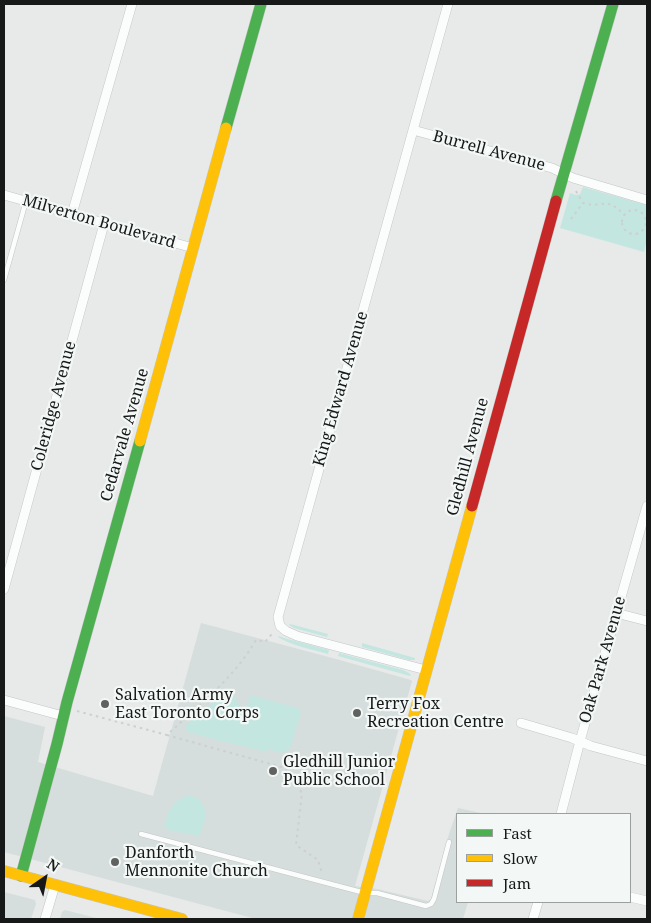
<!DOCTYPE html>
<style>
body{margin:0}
#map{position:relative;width:651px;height:923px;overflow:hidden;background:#e7eae9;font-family:"Noto Serif",serif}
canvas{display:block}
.frame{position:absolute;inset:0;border:5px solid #171919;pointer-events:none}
.legend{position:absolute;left:456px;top:813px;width:175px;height:90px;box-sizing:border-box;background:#f3f8f7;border:1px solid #9b9f9e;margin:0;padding:6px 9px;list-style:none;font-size:15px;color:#171919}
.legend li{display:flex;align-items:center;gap:10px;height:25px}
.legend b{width:25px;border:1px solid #9b9f9e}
.north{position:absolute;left:20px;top:853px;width:50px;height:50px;-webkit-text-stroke:4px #f3f8f7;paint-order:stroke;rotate:33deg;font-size:14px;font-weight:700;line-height:20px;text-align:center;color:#171919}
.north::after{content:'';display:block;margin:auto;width:18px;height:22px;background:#171919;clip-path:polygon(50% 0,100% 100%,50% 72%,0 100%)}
</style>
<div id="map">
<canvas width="651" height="923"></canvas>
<div class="frame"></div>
<ul class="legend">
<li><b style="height:6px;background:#4caf50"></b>Fast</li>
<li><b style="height:6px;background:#ffc107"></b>Slow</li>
<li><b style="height:6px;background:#c62828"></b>Jam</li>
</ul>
<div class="north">N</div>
</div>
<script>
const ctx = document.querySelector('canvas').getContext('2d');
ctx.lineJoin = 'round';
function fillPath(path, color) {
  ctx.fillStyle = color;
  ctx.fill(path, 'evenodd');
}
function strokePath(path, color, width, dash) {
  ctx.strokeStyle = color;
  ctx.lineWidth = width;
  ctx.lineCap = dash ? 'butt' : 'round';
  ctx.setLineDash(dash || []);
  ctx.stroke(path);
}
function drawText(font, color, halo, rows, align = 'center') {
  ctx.font = font + ' "Noto Serif",serif';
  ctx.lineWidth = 4.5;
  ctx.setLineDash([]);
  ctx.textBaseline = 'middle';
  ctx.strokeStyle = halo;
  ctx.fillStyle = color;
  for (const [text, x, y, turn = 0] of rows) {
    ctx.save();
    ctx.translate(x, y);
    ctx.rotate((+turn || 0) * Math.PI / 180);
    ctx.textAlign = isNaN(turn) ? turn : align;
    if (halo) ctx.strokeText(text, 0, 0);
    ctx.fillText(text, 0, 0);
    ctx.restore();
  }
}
const built = new Path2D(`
 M201 623 336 659 411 680 412 681 355 886 377 889 428 901 431 899 447 840 458 808 485 814H457V902H468L463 919H256L4 852V716L45 727 38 762 153 796Z
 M4 892 35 900 36 904 31 919H4Z
 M65 910 100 919H60L62 912Z`);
const green = new Path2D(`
 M583 187 647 205V240L644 252 560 228 570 193 576 195 580 194Z
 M290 624 328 634 327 637 294 628 289 625Z
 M279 636 284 638 329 650 328 654C311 649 292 646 278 637Z
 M362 643 415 658V660H409L362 647Z
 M339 653 403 670 409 673 411 675 410 676 338 656Z
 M231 689 245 718 250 695 298 708 301 712 290 749 282 753 267 749 266 752 190 733 186 730V726L191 720Z
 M190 795C211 802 207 820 199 836L168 830 164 825C170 809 172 800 190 795Z`);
const path = new Path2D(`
 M576 191 583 203C604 209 606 195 624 215
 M622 222a12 12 0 1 1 24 0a12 12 0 1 1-24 0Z
 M571 219 583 203
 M77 711 167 735C199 705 234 678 256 640L265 642 272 634
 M167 735 285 768 302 793 296 845 318 860 322 873`);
const lane = new Path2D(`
 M4 280 26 201
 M141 834 365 893H377L426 906 431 904 434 899 449 842`);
const street = new Path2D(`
 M413 130 552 168 573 178 647 200
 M4 195 193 248
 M72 214 132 4
 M4 589 104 224
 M616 613 647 621
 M426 670 297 636 286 631 280 626 278 617 448 4
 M4 700 63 716
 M521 723 572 738 591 746 647 761
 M561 814 580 741 647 506
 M630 897 647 901
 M45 919 55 885
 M533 919 538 902`);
const fast = new Path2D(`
 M226 128 261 4
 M556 201 613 4
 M21 876 57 744 67 702 140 441`);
const slow = new Path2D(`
 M140 441 226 128
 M4 871 182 919
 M358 919 472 506`);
const jam = new Path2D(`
 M472 506 556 201`);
const markers = [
 [105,704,5,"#606262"],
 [357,713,5,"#606262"],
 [273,771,5,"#606262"],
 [115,862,5,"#606262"]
];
const streetNames = [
 ["Burrell Avenue",489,151,15],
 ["Milverton Boulevard",99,222,16],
 ["King Edward Avenue",341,389,-74],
 ["Coleridge Avenue",54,406,-75],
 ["Cedarvale Avenue",125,435,-74],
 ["Gledhill Avenue",468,457,-75],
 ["Oak Park Avenue",603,660,-74]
];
const poiNames = [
 ["Salvation Army",115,695],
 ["East Toronto Corps",115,713],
 ["Terry Fox",367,704],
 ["Recreation Centre",367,722],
 ["Gledhill Junior",283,762],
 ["Public School",283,780],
 ["Danforth",125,853],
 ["Mennonite Church",125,871]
];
fillPath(built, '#d5dedc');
fillPath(green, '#c4e6e0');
strokePath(lane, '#c4c6c5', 5.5);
strokePath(street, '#c4c6c5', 10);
strokePath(fast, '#c4c6c5', 12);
strokePath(slow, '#c4c6c5', 12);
strokePath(jam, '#c4c6c5', 12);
strokePath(path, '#cecfcf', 2, [2.5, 4]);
strokePath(lane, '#fbfcfc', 4.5);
strokePath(street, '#fbfcfc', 9);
strokePath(fast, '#4caf50', 11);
strokePath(slow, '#ffc107', 11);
strokePath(jam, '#c62828', 11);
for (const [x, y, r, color] of markers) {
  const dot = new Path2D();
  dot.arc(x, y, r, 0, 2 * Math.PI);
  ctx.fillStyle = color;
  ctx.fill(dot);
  strokePath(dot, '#f3f8f7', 2);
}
drawText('16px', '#171919', '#f3f8f7', streetNames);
drawText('16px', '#171919', '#f3f8f7', poiNames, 'left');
</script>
